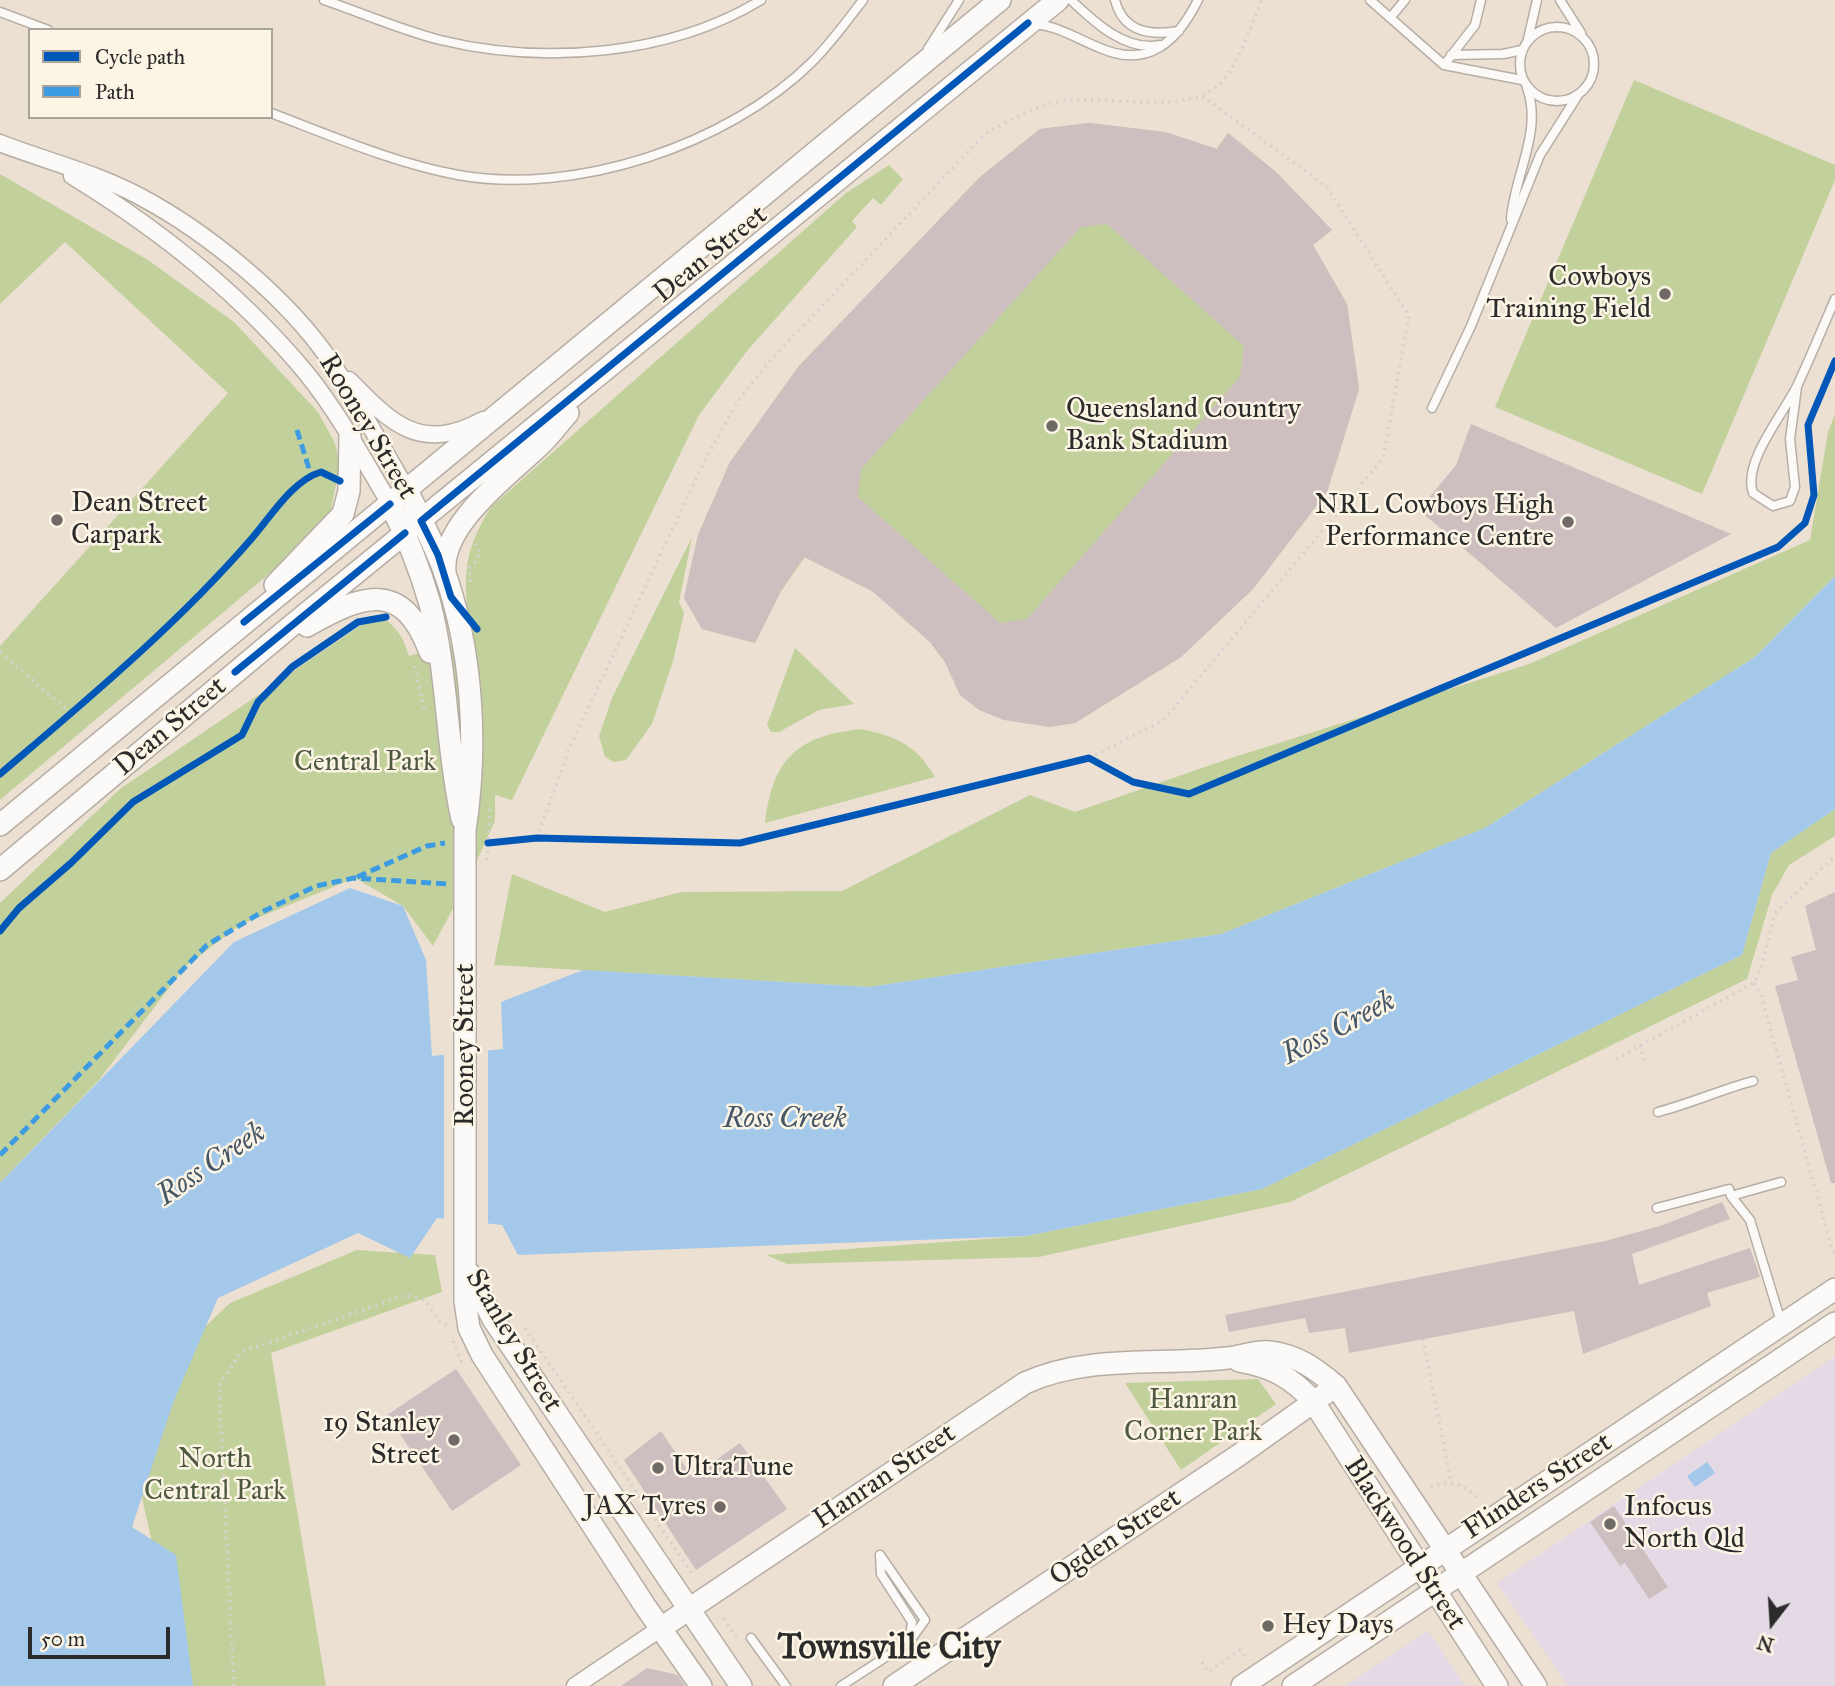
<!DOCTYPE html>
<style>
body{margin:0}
#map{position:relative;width:1835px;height:1686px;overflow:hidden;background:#ece0d2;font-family:"IM FELL Great Primer",serif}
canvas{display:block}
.legend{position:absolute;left:28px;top:28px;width:245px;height:91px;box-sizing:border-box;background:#fcf5e5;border:2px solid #a8a49b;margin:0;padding:9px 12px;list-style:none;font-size:21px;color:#2b2b2b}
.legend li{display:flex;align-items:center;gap:14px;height:35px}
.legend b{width:35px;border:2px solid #a8a49b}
.north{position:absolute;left:1737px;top:1588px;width:70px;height:70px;-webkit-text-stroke:5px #fcf5e5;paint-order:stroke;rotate:197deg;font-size:19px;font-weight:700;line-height:28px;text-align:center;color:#2b2b2b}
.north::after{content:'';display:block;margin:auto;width:24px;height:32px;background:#2b2b2b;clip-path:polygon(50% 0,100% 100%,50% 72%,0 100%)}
.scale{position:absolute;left:28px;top:1627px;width:142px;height:32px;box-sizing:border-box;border:4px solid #2b2b2b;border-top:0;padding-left:9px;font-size:21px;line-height:24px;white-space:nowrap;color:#2b2b2b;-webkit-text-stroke:5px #fcf5e5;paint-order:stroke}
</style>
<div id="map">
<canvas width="1835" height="1686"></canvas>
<ul class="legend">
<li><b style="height:9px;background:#0057b8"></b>Cycle path</li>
<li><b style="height:9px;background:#3d9ce1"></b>Path</li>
</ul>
<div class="north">N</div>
<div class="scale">50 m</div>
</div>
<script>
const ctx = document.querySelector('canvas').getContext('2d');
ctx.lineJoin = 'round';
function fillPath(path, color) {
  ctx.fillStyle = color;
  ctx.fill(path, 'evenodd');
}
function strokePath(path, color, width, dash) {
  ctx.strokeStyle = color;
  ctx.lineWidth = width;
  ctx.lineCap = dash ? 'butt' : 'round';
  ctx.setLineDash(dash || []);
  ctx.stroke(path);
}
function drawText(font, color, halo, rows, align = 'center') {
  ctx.font = font + ' "IM FELL Great Primer",serif';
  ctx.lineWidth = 5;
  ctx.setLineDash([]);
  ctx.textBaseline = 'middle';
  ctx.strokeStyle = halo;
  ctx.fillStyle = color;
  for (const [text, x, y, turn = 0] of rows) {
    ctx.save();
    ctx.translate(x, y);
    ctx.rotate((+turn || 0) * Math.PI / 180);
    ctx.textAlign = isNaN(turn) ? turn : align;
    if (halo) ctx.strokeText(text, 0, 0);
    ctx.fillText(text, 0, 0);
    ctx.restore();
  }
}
const built = new Path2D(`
 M1835 1356V1686H1568L1497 1583Z
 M1428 1630 1465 1686H1345Z`);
const green = new Path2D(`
 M1634 80 1835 165V180L1702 494 1495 407Z
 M1089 123 1165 132 1217 149 1228 133 1276 172 1332 230 1313 245 1347 304 1359 389 1327 492 1253 589 1181 657 1075 723 1049 727 979 710 960 695 945 662 930 642 872 591 805 557 781 591 755 643 702 629 684 598 698 535 730 462 799 366 980 177 1040 129Z
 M889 165 903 179 881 205 873 198 852 221 857 227 747 351 699 415 512 800 495 795V821L466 884 433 946 403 906 355 878 240 925 185 967 99 1080 0 1183V903L120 789 364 623 386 620C399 630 404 640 409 656L472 639C463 584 460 556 491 507L846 193Z
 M0 174 148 260 234 322 318 412 335 443 340 466 331 509 314 536 0 800V646L228 393 65 242 0 304Z
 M1835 414V576L1755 657 1485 828 1221 934 869 987 494 965 512 874 605 912 681 892 842 891 1030 795 1075 812 1228 759 1529 664 1810 540 1828 432Z
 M692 537 679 602 684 613 673 661 652 724 626 760 614 762 605 757 599 736 612 698Z
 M795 648 854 704 819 710 779 732H771L767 725Z
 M861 729C898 737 915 744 935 777L765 823C773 759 796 736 861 729Z
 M1835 809V836L1789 865 1772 895 1747 979 1290 1202 1039 1257 787 1264 766 1255 1026 1236 1262 1189 1742 955 1771 853Z
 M357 1250 435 1255 442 1292 271 1353 326 1686H184L135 1466 186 1345 230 1303Z
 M1258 1379 1276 1404 1181 1470 1125 1383Z`);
const water = new Path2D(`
 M1835 576V809L1771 853 1742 955 1262 1189 1026 1236 518 1255 502 1225 437 1218 410 1258 358 1233 218 1298 173 1403 132 1527 176 1555 193 1686H0V1183L234 942 350 888 403 906 426 960 432 1056 503 1049 501 1002 583 970 869 987 1221 934 1485 828 1755 657Z
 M1707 1462 1715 1473 1695 1487 1687 1476Z`);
const pier = new Path2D(`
 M488 1047V1227L444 1222V1051Z`);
const building = new Path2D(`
 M1089 123 1165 132 1217 149 1228 133 1276 172 1332 230 1313 245 1347 304 1359 389 1327 492 1253 589 1181 657 1075 723 1049 727 1004 720 979 710 960 695 945 662 930 642 872 591 804 557 781 591 755 643 702 629 684 598 698 535 730 462 799 366 980 177 1040 129ZM1107 224 1244 346 1240 377 1027 619 1000 623 858 497 861 469 1081 227Z
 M1471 424 1731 534 1556 628 1419 510 1456 465Z
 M1835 892V1183H1831L1775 986 1798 980 1791 957 1816 950 1805 906Z
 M1722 1202 1730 1219 1632 1254 1639 1285 1750 1248 1760 1277 1707 1293 1711 1306 1583 1354 1574 1311 1349 1353 1345 1328 1309 1333 1305 1318 1229 1332 1225 1315 1605 1241 1660 1226Z
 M456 1369 521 1465 452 1511 387 1415Z
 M661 1431 692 1477 740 1443 787 1509 696 1570 624 1460Z
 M1614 1506 1668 1587 1649 1599 1625 1563 1620 1566 1590 1522Z
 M647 1668 678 1675 685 1686H621Z`);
const path = new Path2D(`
 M470 582 469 568 476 562 480 552 473 541
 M0 652 70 713
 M415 666 425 713
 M1089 758 1164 720 1383 458 1409 316 1327 187 1201 95
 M537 838 570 747 704 462 740 398 768 363 985 134C1010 120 1035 105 1064 101 1109 94 1195 119 1225 78 1240 59 1252 23 1262 0
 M487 860 490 809
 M1754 983 1761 995 1834 1256
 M1640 1045 1646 1066
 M1616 1059 1754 983 1761 969 1775 913 1835 856
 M525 1328 693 1575
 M1423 1339 1451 1482
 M453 1341 462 1363
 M1431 1488C1450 1477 1463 1485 1478 1498
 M724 1618 738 1640
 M1202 1662 1208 1672 1240 1650 1244 1656
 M234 1686 219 1386 241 1352 406 1295 425 1300 440 1322 451 1327`);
const lane = new Path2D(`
 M324 0C362 13 401 30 440 40 543 65 669 56 761 0
 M1071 0C1094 22 1126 52 1160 45
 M1115 0C1123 32 1150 36 1179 31
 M1370 0 1444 65 1522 80
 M1560 0 1581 33
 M0 12 48 30
 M1390 18 1405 0
 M1034 24C1059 26 1077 39 1100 48 1148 69 1177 42 1198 0
 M1520 64a37 37 0 1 1 74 0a37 37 0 1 1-74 0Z
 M1528 39 1537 0
 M928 49 959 0
 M1451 55 1503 54 1522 50
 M1444 65 1475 25 1481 0
 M271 113C332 136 394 163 458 175 575 196 728 145 812 62 831 43 847 21 863 0
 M1511 219C1514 176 1543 131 1527 88
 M1797 387 1790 439 1795 487 1790 501 1773 506 1753 493C1742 462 1785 412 1798 384 1811 356 1823 327 1835 299
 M1432 408 1471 326 1540 155 1578 95
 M1658 1112C1692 1103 1720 1090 1753 1081
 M1731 1196 1781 1182
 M1657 1208 1729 1189 1731 1196 1750 1220 1781 1322
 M880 1555 925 1620 912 1638
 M751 1638 786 1686
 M841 1686 909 1642 912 1622 881 1574 880 1555`);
const street = new Path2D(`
 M0 143C46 161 96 173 139 196 207 232 288 298 331 362 359 403 382 448 407 490
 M72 176C160 230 241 294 307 374 339 414 364 460 390 504
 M349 380C391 423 420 454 483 420
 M575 1686 661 1628`);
const secondary = new Path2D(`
 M407 490C419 516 433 541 443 568 473 650 478 745 465 831V1301L469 1328 482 1355 645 1606 701 1686
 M390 504C407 536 420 569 430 604 448 674 446 748 462 819
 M445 571C441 523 512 473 543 442 552 433 560 422 568 413
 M275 585 343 514 349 491 350 436
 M307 626C363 594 403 579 430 652
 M0 825 1000 0
 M0 870 291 626 1058 0
 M469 1273 493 1319 741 1686
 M1239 1361C1272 1367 1291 1377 1313 1401L1497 1686
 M661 1628 1025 1383C1088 1354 1160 1366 1227 1358 1241 1357 1256 1350 1270 1352 1297 1355 1316 1369 1336 1386L1536 1686
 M894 1686 1239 1455 1336 1386
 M1242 1686 1835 1289
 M1293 1686 1835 1323`);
const quiet = new Path2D(`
 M297 430 311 475
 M357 877 427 846 445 843
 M0 1155 207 945 262 912 316 886 354 878 448 884`);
const cycleway = new Path2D(`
 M244 622 390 504
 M477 629 451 597 438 555 421 521 1028 23
 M235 672 405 533
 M0 774C87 700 178 624 253 537 271 516 293 480 321 472L340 481
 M488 843 537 838 740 843 1089 758 1133 782 1189 794 1778 547 1805 523 1814 495 1808 425 1835 361
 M0 931 19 908 71 863 133 802 242 735 258 702 292 667 358 622 386 617`);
const markers = [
 [1665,294,7,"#6f6a65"],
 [1052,426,7,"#6f6a65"],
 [57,520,7,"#6f6a65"],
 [1568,522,7,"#6f6a65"],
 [454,1440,7,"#6f6a65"],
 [658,1468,7,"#6f6a65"],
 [720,1507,7,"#6f6a65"],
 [1610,1524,7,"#6f6a65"],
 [1268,1626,7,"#6f6a65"]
];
const streetNames = [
 ["Dean Street",711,255,-39],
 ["Rooney Street",367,427,59],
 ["Dean Street",171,727,-40],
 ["Rooney Street",466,1045,-90],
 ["Stanley Street",513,1341,59],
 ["Hanran Street",885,1477,-34],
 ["Flinders Street",1538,1487,-33],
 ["Ogden Street",1116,1538,-34],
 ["Blackwood Street",1404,1544,57]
];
const poiNames = [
 ["Cowboys",1651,278,"right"],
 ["Training Field",1651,310,"right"],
 ["Queensland Country",1066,410],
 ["Bank Stadium",1066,442],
 ["Dean Street",71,504],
 ["Carpark",71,536],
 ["NRL Cowboys High",1554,506,"right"],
 ["Performance Centre",1554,538,"right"],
 ["19 Stanley",440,1424,"right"],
 ["Street",440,1456,"right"],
 ["UltraTune",672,1468],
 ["JAX Tyres",706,1507,"right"],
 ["Infocus",1624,1508],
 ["North Qld",1624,1540],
 ["Hey Days",1282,1626]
];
const parkNames = [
 ["Central Park",365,763],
 ["Hanran",1193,1401],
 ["Corner Park",1193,1433],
 ["North",215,1460],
 ["Central Park",215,1492]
];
const waterNames = [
 ["Ross Creek",1339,1029,-28],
 ["Ross Creek",785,1120],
 ["Ross Creek",212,1165,-34]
];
const districtNames = [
 ["Townsville City",889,1649]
];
fillPath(built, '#e3dae6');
fillPath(green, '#c2d19c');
fillPath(water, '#a3c8ea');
fillPath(pier, '#ece0d2');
fillPath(building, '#cdbebf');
strokePath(lane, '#b6aea5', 11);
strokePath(street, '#b6aea5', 19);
strokePath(secondary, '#b6aea5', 24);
strokePath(path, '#d4d2ce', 3.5, [2, 5]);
strokePath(lane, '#fcfaf8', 8);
strokePath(street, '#fcfaf8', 16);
strokePath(secondary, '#fcfaf8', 21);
strokePath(quiet, '#3d9ce1', 5, [10, 5]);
strokePath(cycleway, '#0057b8', 7);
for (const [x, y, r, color] of markers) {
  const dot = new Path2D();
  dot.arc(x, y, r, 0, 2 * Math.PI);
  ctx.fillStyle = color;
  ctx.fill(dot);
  strokePath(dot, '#fcf5e5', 2.5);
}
drawText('28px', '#2b2b2b', '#fcf5e5', streetNames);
drawText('28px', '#2b2b2b', '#fcf5e5', poiNames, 'left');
drawText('28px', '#4e5940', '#fcf5e5', parkNames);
drawText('italic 30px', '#465768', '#fcf5e5', waterNames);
drawText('bold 35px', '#2b2b2b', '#fcf5e5', districtNames);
</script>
